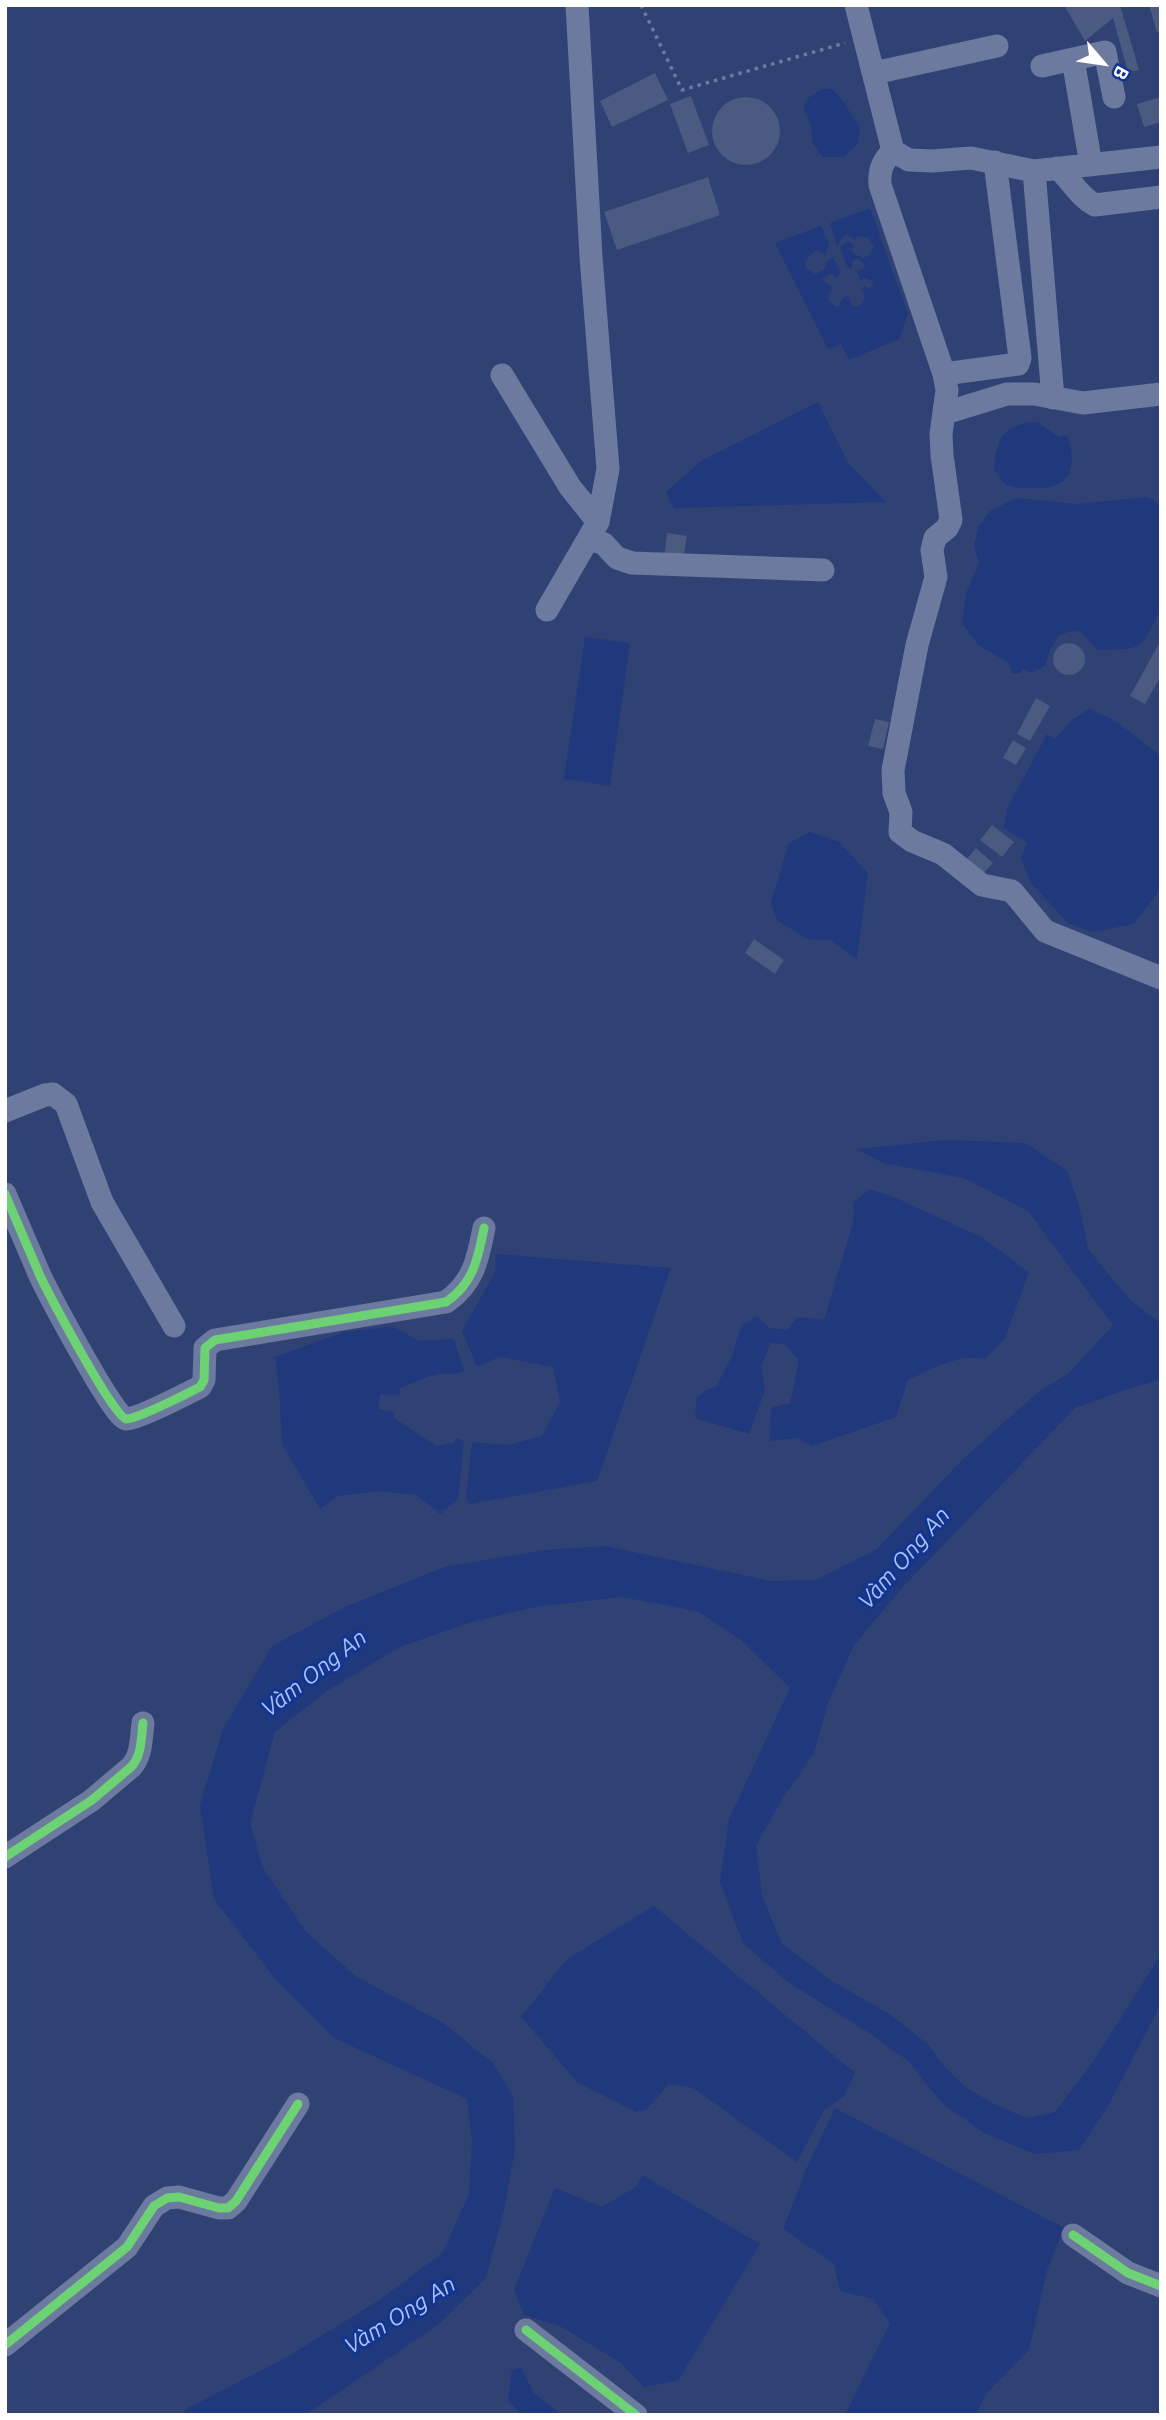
<!DOCTYPE html>
<meta charset="utf-8">
<style>
body{margin:0}
#map{position:relative;width:1166px;height:2420px;overflow:hidden;background:#2f4273;font-family:Ubuntu,sans-serif}
canvas{display:block}
.frame{position:absolute;inset:0;border:7px solid #fff;pointer-events:none}
.north{position:absolute;left:1068px;top:28px;width:70px;height:70px;-webkit-text-stroke:5px #123590;paint-order:stroke;rotate:119deg;font-size:19px;font-weight:700;line-height:28px;text-align:center;color:#fff}
.north::after{content:'';display:block;margin:auto;width:24px;height:32px;background:#fff;clip-path:polygon(50% 0,100% 100%,50% 72%,0 100%)}
</style>
<div id="map">
<canvas width="1166" height="2420"></canvas>
<div class="frame"></div>
<div class="north">B</div>
</div>
<script>
const ctx = document.querySelector('canvas').getContext('2d');
ctx.lineJoin = 'round';
function fillPath(path, color) {
  ctx.fillStyle = color;
  ctx.fill(path, 'evenodd');
}
function strokePath(path, color, width, dash) {
  ctx.strokeStyle = color;
  ctx.lineWidth = width;
  ctx.lineCap = dash ? 'butt' : 'round';
  ctx.setLineDash(dash || []);
  ctx.stroke(path);
}
function drawText(font, color, halo, rows, align = 'center') {
  ctx.font = font + ' Ubuntu,sans-serif';
  ctx.lineWidth = 6;
  ctx.setLineDash([]);
  ctx.textBaseline = 'middle';
  ctx.strokeStyle = halo;
  ctx.fillStyle = color;
  for (const [text, x, y, turn = 0] of rows) {
    ctx.save();
    ctx.translate(x, y);
    ctx.rotate((+turn || 0) * Math.PI / 180);
    ctx.textAlign = isNaN(turn) ? turn : align;
    if (halo) ctx.strokeText(text, 0, 0);
    ctx.fillText(text, 0, 0);
    ctx.restore();
  }
}
const water = new Path2D(`
 M821 89H832C844 100 850 114 860 127L858 144 844 157H823L812 142 811 126 803 107 808 98Z
 M870 208 908 314 899 339 849 360 841 344 828 349 775 243 821 226 829 244 825 255 817 250 811 254 805 262 806 269 816 274 825 268 828 260 833 258 841 272 836 278 831 273 822 279 833 288 828 294 829 302 838 307 844 297 848 296 852 306 858 307 864 300V292L860 290 865 286 869 289 873 286 872 280 864 278 860 281 857 272 865 268 863 263 857 258 852 262V268L847 267 840 247 849 241 854 245 851 249 854 254 864 258 870 254 874 246 869 239 863 236 857 237 855 240 846 234 837 245 830 223Z
 M818 402 848 463 886 502 674 508 666 492 701 461Z
 M1037 422 1059 437 1067 435C1079 470 1069 490 1031 488 1022 488 1011 488 1004 483 1000 479 997 473 994 469 997 438 1003 424 1037 422Z
 M1146 497 1154 500 1161 506V610L1145 639 1138 646 1128 649 1097 650C1081 633 1084 626 1059 635L1050 650 1045 666 1031 673 1024 669 1020 673H1012L1009 663 978 645 962 623 966 593 979 563 974 546 978 528 990 511 1016 498 1078 504Z
 M585 637 630 643 610 786 564 779Z
 M1089 709 1116 721 1161 756V888L1134 924 1093 932 1068 923 1031 883 1021 858 1027 843 1004 828 1007 809 1047 734 1055 739 1072 720Z
 M810 832 839 842 868 873 857 959 830 940 807 939 777 920 771 902 789 843Z
 M945 1140 1025 1143 1067 1171 1079 1205 1088 1249 1130 1300 1161 1323V1380L1130 1388 1075 1408 903 1587 854 1645 828 1703 814 1753 783 1798 756 1845 762 1896 782 1944 832 1981 889 2014 929 2045 941 2063 964 2086 990 2102 1026 2118 1055 2112 1093 2062 1161 1954V2004L1108 2106 1079 2150 1035 2154 984 2133 943 2104 907 2060 869 2033 788 1982 743 1943 720 1882 729 1819 790 1688 741 1640 697 1611 622 1597 535 1607 471 1622 400 1647 327 1691 275 1732 250 1823 263 1868 306 1932 357 1977 443 2023 493 2063 513 2096 515 2148 505 2206 486 2278 438 2325 305 2415H181L188 2408 287 2357 378 2301 443 2252 469 2194 472 2141 467 2099 334 2038 275 1979 214 1899 200 1805 223 1729 272 1646 345 1607 444 1567 546 1550 605 1546 771 1581 816 1580 877 1549 960 1462 1038 1392 1069 1373 1113 1325 1028 1211 964 1178 883 1163 857 1149Z
 M870 1189 896 1198 983 1238 1029 1272 1005 1338 985 1359C957 1354 933 1368 908 1380L896 1417 812 1446 797 1438 770 1441 771 1408 790 1403 799 1361 785 1344 771 1343 761 1366 765 1390 749 1434 695 1418 697 1397 708 1389 716 1387 732 1356 741 1326 757 1316 770 1328 787 1330 797 1317 824 1320 853 1223 854 1202Z
 M496 1254 671 1268 597 1481 470 1504 466 1497 472 1442 507 1445 542 1436 560 1402 553 1367 499 1357 477 1367 462 1331 495 1272Z
 M385 1327 396 1328 419 1341 454 1339 464 1371C455 1376 450 1372 440 1374 427 1376 413 1383 400 1388L399 1394 380 1395 378 1409 395 1412 394 1418 436 1446 453 1443 457 1438 464 1441 458 1500 440 1514 416 1495 379 1491 338 1496 320 1509 282 1444 279 1389 275 1357 344 1332Z
 M654 1906 855 2073 844 2096 824 2110 797 2162 693 2088 669 2084 646 2110 636 2112 577 2082 521 2017 567 1959Z
 M835 2108 1064 2228 1047 2270 1029 2350 986 2394 976 2415H845L890 2323 873 2299 840 2291 834 2264 783 2229 807 2167Z
 M642 2175 760 2244 678 2381 644 2387 621 2363 560 2326 524 2315 514 2290 555 2188 602 2207 637 2186Z
 M521 2368 534 2393 562 2415H522L508 2401 512 2370Z`);
const building = new Path2D(`
 M1064 5H1120L1139 70 1128 72 1113 18 1085 41Z
 M1149 5H1161V31L1157 32Z
 M655 73 668 100 612 127 600 101Z
 M691 96 709 145 688 153 670 104Z
 M1161 97V122L1144 127 1137 104Z
 M712 131a34 34 0 1 1 68 0a34 34 0 1 1-68 0Z
 M708 177 720 215 617 250 604 212Z
 M667 533 687 536 683 559 664 557Z
 M1161 640V676L1145 704 1130 696Z
 M1053 659a16 16 0 1 1 32 0a16 16 0 1 1-32 0Z
 M1036 698 1050 706 1030 741 1017 734Z
 M875 719 889 722 883 749 868 746Z
 M1013 740 1026 748 1016 765 1003 758Z
 M992 825 1014 842 1002 857 980 840Z
 M976 848 993 863 981 876 965 861Z
 M754 939 784 960 775 974 745 953Z`);
const path = new Path2D(`
 M641 5 682 90 845 43`);
const minor = new Path2D(`
 M856 5 893 151 909 160 932 161 971 158 1034 171 1161 157
 M1073 59 1091 165
 M1042 66 1105 52 1114 97
 M874 73 997 46
 M893 151C882 162 879 170 880 185L944 374 947 390 941 434 942 455 951 520 947 528 935 538 932 550 936 577 917 645 893 770 894 793 901 812 900 832 912 841 943 854 982 885 1012 891 1045 931 1161 978
 M1057 168C1071 179 1078 196 1095 205L1161 197
 M1034 171 1053 398
 M944 374 1018 364 1020 358 995 162
 M502 375 570 487 598 522
 M945 413 1007 394H1034L1083 403 1161 394
 M589 538 604 544 617 558 632 563 823 570
 M547 610 598 522 608 469 591 257 577 5
 M5 1111 45 1095 53 1094 66 1104 102 1202 174 1326
 M5 1194C17 1222 29 1250 41 1278 50 1296 114 1418 126 1419 138 1419 186 1394 200 1387L204 1380 205 1348 215 1340 446 1302C474 1283 478 1258 484 1228
 M5 1857 92 1800 131 1767C142 1756 141 1738 143 1723
 M1073 2235 1128 2273 1161 2286
 M526 2330 636 2415
 M5 2345 127 2247 154 2206 167 2198 179 2197 219 2208H228L236 2201 298 2104`);
const cycleway = new Path2D(`
 M5 1194C17 1222 29 1250 41 1278 50 1296 114 1418 126 1419 138 1419 186 1394 200 1387L204 1380 205 1348 215 1340 446 1302C474 1283 478 1258 484 1228
 M5 1857 92 1800 131 1767C142 1756 141 1738 143 1723
 M1073 2235 1128 2273 1161 2286
 M526 2330 636 2415
 M5 2345 127 2247 154 2206 167 2198 179 2197 219 2208H228L236 2201 298 2104`);
const waterNames = [
 ["Vàm Ong An",904,1558,-49],
 ["Vàm Ong An",314,1673,-38],
 ["Vàm Ong An",400,2315,-32]
];
fillPath(water, '#20397c');
fillPath(building, '#4a5a81');
strokePath(path, '#6b7a9e', 3.5, [3.5, 5]);
strokePath(minor, '#6b7a9e', 23);
strokePath(cycleway, '#6cd273', 9);
drawText('italic 23px', '#a9c1f9', '#123590', waterNames);
</script>
